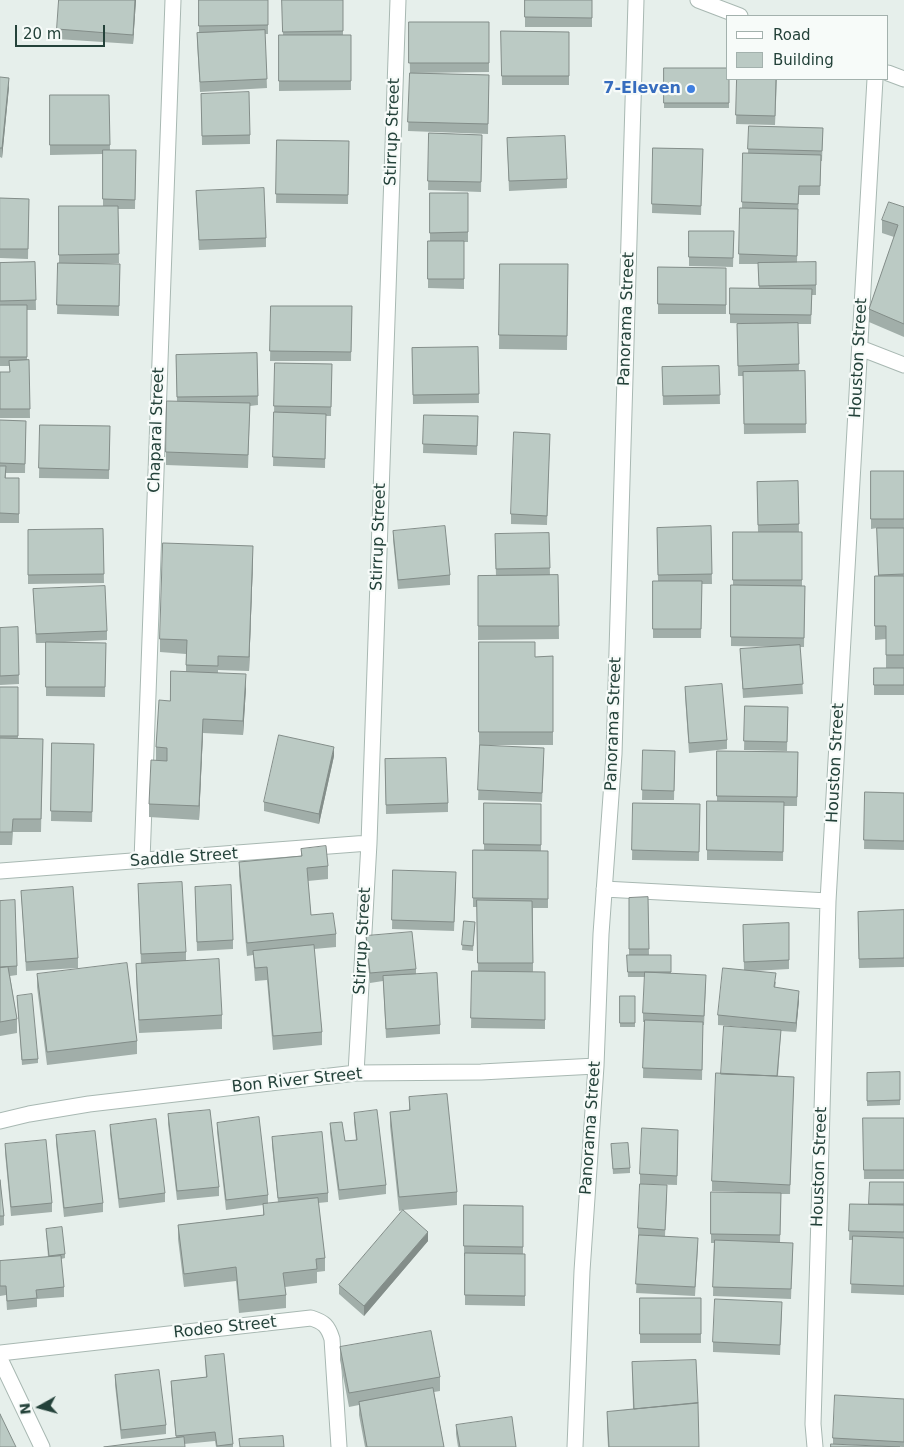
<!DOCTYPE html>
<style>
body{margin:0}
#map{position:relative;width:904px;height:1447px;overflow:hidden;background:#e6efeb;font-family:"DejaVu Sans",sans-serif}
canvas{display:block}
.legend{position:absolute;left:726px;top:15px;width:162px;height:65px;box-sizing:border-box;background:#f7fbf9;border:1px solid #a3b1ad;margin:0;padding:6px 9px;list-style:none;font-size:15px;color:#24423a}
.legend li{display:flex;align-items:center;gap:10px;height:25px}
.legend b{width:25px;border:1px solid #a3b1ad}
.north{position:absolute;left:15px;top:1382px;width:50px;height:50px;-webkit-text-stroke:4px #f7fbf9;paint-order:stroke;rotate:263deg;font-size:14px;font-weight:700;line-height:20px;text-align:center;color:#24423a}
.north::after{content:'';display:block;margin:auto;width:18px;height:22px;background:#24423a;clip-path:polygon(50% 0,100% 100%,50% 72%,0 100%)}
.scale{position:absolute;left:15px;top:25px;width:90px;height:22px;box-sizing:border-box;border:2px solid #24423a;border-top:0;padding-left:6px;font-size:15px;line-height:18px;white-space:nowrap;color:#24423a;-webkit-text-stroke:4px #f7fbf9;paint-order:stroke}
</style>
<div id="map">
<canvas width="904" height="1447"></canvas>
<ul class="legend">
<li><b style="height:6px;background:#fff"></b>Road</li>
<li><b style="height:14px;background:#bbcac4"></b>Building</li>
</ul>
<div class="north">N</div>
<div class="scale">20 m</div>
</div>
<script>
const ctx = document.querySelector('canvas').getContext('2d');
ctx.lineJoin = 'round';
function strokePath(path, color, width, dash) {
  ctx.strokeStyle = color;
  ctx.lineWidth = width;
  ctx.lineCap = dash ? 'butt' : 'round';
  ctx.setLineDash(dash || []);
  ctx.stroke(path);
}
function fillPath(path, color) {
  ctx.fillStyle = color;
  ctx.fill(path, 'evenodd');
}
function drawText(font, color, halo, rows, align = 'center') {
  ctx.font = font + ' "DejaVu Sans",sans-serif';
  ctx.lineWidth = 4.5;
  ctx.setLineDash([]);
  ctx.textBaseline = 'middle';
  ctx.strokeStyle = halo;
  ctx.fillStyle = color;
  for (const [text, x, y, turn = 0] of rows) {
    ctx.save();
    ctx.translate(x, y);
    ctx.rotate((+turn || 0) * Math.PI / 180);
    ctx.textAlign = isNaN(turn) ? turn : align;
    if (halo) ctx.strokeText(text, 0, 0);
    ctx.fillText(text, 0, 0);
    ctx.restore();
  }
}
const minor = new Path2D(`
 M698 0 740 16
 M888 73 904 79
 M860 348 904 365
 M142 861 173 0
 M0 871 369 843
 M604 889 828 901
 M356 1073 369 843 398 0
 M0 1121 29 1114 89 1104 356 1073 481 1072 596 1066
 M0 1353 311 1318C324 1322 328 1326 332 1339L339 1447
 M0 1359 42 1447
 M575 1447 582 1271 596 1066 601 934 614 754 636 0
 M815 1447 813 1424 828 901 875 79`);
const wall = new Path2D(`
 M59 0H136L133 44 57 39Z
 M199 0H268V34H265L267 88 200 92 197 42V33H199Z
 M282 0H343V35H351V90L279 91V35H283Z
 M525 0H592V27H525Z
 M409 22H489V72L414 73 489 75 488 134 408 131 410 73Z
 M501 31 569 32V85H502Z
 M664 68 729 79V108H664Z
 M0 77 9 87 2 158 0 157Z
 M737 79H777L775 125 736 124Z
 M201 94 250 135V144L202 145Z
 M50 95H109L110 150H136L135 209H118L119 263 89 264H120L119 316 57 314 58 263H59V206H103V154L50 155Z
 M749 126 823 128 822 161H821L820 195H799L798 213 797 263 816 262V295H812L811 324H798L799 371H805L806 433 744 434 743 376H738L737 324H760L730 323V288H759L758 264H739L740 208H742L743 153H748Z
 M429 133 482 135 481 192 428 190Z
 M507 138 567 179V188L509 191Z
 M277 140 349 141 348 204 276 203Z
 M653 148 703 149 701 215 652 213Z
 M196 191 266 238V247L199 250Z
 M430 193H468V242H464V289L428 288V241H430Z
 M0 198 29 199 28 259 0 258Z
 M904 207V337L869 322V309L894 237 882 233V220Z
 M689 231H734L733 267 689 266Z
 M35 262 36 310H27V360H29L30 418H0V372H10L9 366H0V263Z
 M500 264H568L567 350 499 349Z
 M658 267 726 268V314H658Z
 M271 306H352L351 361H270Z
 M478 347 479 403 413 404 412 348Z
 M257 353 258 405 250 406 248 468 166 465V452L177 402 176 355Z
 M275 363 332 364 331 416H326L325 468 273 466Z
 M719 366 720 404 663 405 662 367Z
 M424 415 478 416 477 455 423 453Z
 M0 420 26 421 25 473H6V478H19V523H0Z
 M40 425 110 426 109 479 39 478Z
 M550 434 547 525 511 524V514Z
 M871 471H904V695H874V668H886V639L875 640V626L878 576 877 528 871 529Z
 M798 481 799 532H802V586H805L804 647H800L803 694 743 698 740 649 780 647 731 646V585H733V532H758L757 482Z
 M711 526 712 584H702L701 638H653V581H658L657 528Z
 M103 529 104 583 28 584V530Z
 M393 531 450 575V585L398 589 393 540Z
 M549 533 550 576 558 575 559 639 478 640V576H496L495 544Z
 M253 560 249 671 218 670V673L246 688 243 735 203 733 199 820 149 817V804L156 760V747L170 701 186 671V654L160 652V639Z
 M33 589 107 631V640L65 642 106 643 105 697 46 696V643H36Z
 M18 627 19 684 0 685V628Z
 M479 642 535 657 553 656V745H485L544 757 542 802 478 800 480 745H479Z
 M0 687H18V739H43L41 832H13L12 845H0Z
 M685 687 727 740V749L689 753 685 696Z
 M745 706 788 707 787 751 744 750Z
 M52 743 94 744 92 822 51 821Z
 M643 750 675 751 674 800H642Z
 M717 751 798 752 797 806H784L783 861 707 860V801H717Z
 M334 756 319 824 264 811V802Z
 M385 759 448 803V812L386 814Z
 M865 792 904 793V850L864 849Z
 M484 803 541 804V851H548V908H533V972H545V1029L471 1028 472 971H478L477 907H473V850H484Z
 M633 803 700 804 699 861 632 860Z
 M301 849 328 866V879L308 881 311 915 336 934V947L314 949 322 1032V1045L273 1050 267 980 255 981 253 955 247 956 239 876V862L301 856Z
 M393 870 456 882 454 931 392 929Z
 M138 884 186 952V961L141 964Z
 M195 887 233 940V949L197 951Z
 M21 891 78 958V968L26 971Z
 M648 897 649 955H671V973L706 984 704 1025H703L702 1080 643 1078 644 1022H643V1013L645 977H628L627 955H629V898Z
 M0 901 17 966V975L10 976 17 1019V1033L0 1036Z
 M904 910V967L859 968 858 912Z
 M464 921 475 922 473 951 462 950Z
 M789 923V969L753 971 776 982 775 988 799 1000 796 1032 781 1031 778 1076 794 1077 790 1194H781L780 1243H793L791 1299 713 1296 714 1243H711V1192L765 1193 712 1191V1181L721 1074 768 1029 718 1025V1015L744 970 743 925Z
 M366 936 416 969V974L440 1025V1034L386 1038 383 981 370 983 366 945Z
 M136 964 222 1015V1029L139 1033 136 977Z
 M37 974 137 1041V1054L47 1065 37 987Z
 M17 996 38 1059V1063L22 1065Z
 M620 996H635V1027H620Z
 M900 1072V1105L867 1106V1073Z
 M409 1097 457 1192V1205L403 1210 428 1241 364 1316 339 1294V1285L403 1210 399 1211 390 1126V1112L409 1110Z
 M354 1113 386 1185V1194L339 1200 330 1133V1123L345 1141 356 1140 354 1122Z
 M168 1114 219 1187V1196L177 1200 168 1124Z
 M863 1118H904V1179H864Z
 M217 1123 268 1195V1204L278 1202 272 1146V1137L328 1193V1202L318 1203 325 1258V1271L317 1272V1283L285 1287 286 1295V1308L239 1313 236 1281 184 1287 178 1239V1225L263 1215V1205L226 1210 217 1132Z
 M110 1125 165 1193V1202L119 1208 110 1134Z
 M56 1135 103 1203V1212L64 1217 56 1144Z
 M678 1139 677 1185 640 1184V1174Z
 M5 1144 52 1203V1212L11 1216 5 1153Z
 M611 1144 630 1168V1173L613 1174Z
 M0 1180 4 1216V1225L0 1226Z
 M904 1182V1295L851 1293 853 1240H849L850 1204 869 1205Z
 M667 1194 665 1236 698 1247 695 1296 636 1293 639 1237H638V1228Z
 M464 1205 523 1206V1254H525V1306L465 1305V1256H464Z
 M46 1229 65 1254V1258L61 1259 64 1287V1297L37 1299V1307L7 1310 6 1295 0 1296V1261L48 1257Z
 M640 1298H701V1343H640Z
 M782 1311 780 1355 713 1352V1342Z
 M340 1347 440 1377V1391L434 1392 444 1447H365L359 1415V1405L349 1407 340 1360Z
 M205 1356 233 1444V1447H216L215 1441 184 1444 176 1438 171 1390V1381L206 1377Z
 M632 1362 699 1447H608L607 1425V1412L633 1409Z
 M115 1375 166 1425V1434L121 1439 115 1385Z
 M904 1399V1447L833 1444V1438Z
 M456 1425 516 1447H458L456 1434Z`);
const shadedWall = new Path2D(`
 M135 0H136L133 44V35Z
 M9 78V87L2 158V148Z
 M253 546V560L249 671V657Z
 M246 674V688L243 735V721Z
 M203 719V733L199 820V806Z
 M334 747V756L319 824V814Z
 M799 991V1000L796 1032V1023Z
 M428 1232V1241L364 1316V1306Z`);
const building = new Path2D(`
 M59 0H135L133 35 57 29Z
 M199 0H268V25L199 26Z
 M282 0H343V31L283 32Z
 M525 0H592V18L525 17Z
 M409 22H489V63H409Z
 M265 30 267 79 200 82 197 33Z
 M501 31 569 32V76H502Z
 M279 35H351V81H279Z
 M664 68H728V79H729V103H664Z
 M410 73 489 75 488 124 408 122Z
 M0 77 9 78 2 148H0Z
 M737 79H776L775 116 736 115Z
 M249 92 250 135 202 136 201 94Z
 M50 95H109L110 145H50Z
 M749 126 823 128 822 151 748 149Z
 M429 133 482 135 481 182 428 181Z
 M565 136 567 179 509 181 507 138Z
 M277 140 349 141 348 195 276 194Z
 M653 148 703 149 701 206 652 204Z
 M103 150H136L135 200 103 199Z
 M743 153 821 155 820 186H799L798 204 742 202Z
 M264 188 266 238 199 240 196 191Z
 M430 193H468V232L430 233Z
 M0 198 29 199 28 249H0Z
 M889 202 904 207V324L869 309 898 225 882 220Z
 M59 206H118L119 254 59 255Z
 M740 208 798 209 797 256 739 254Z
 M689 231H734L733 258 689 257Z
 M428 241H464V279H428Z
 M35 262 36 300 0 301V263Z
 M816 262V285L759 286 758 263Z
 M58 263 120 264 119 306 57 305Z
 M500 264H568L567 336 499 335Z
 M658 267 726 268V305L658 304Z
 M730 288 812 289 811 315 730 314Z
 M0 305H27V357H0Z
 M271 306H352L351 352 270 351Z
 M798 323 799 364 738 366 737 324Z
 M478 347 479 394 413 395 412 348Z
 M257 353 258 396 177 397 176 355Z
 M29 360 30 409H0V372H10L9 361Z
 M275 363 332 364 331 407 274 406Z
 M719 366 720 395 663 396 662 367Z
 M805 371 806 424H744L743 372Z
 M167 401 250 403 248 455 166 452Z
 M274 412 326 414 325 459 273 457Z
 M424 415 478 416 477 446 423 444Z
 M0 420 26 421 25 464 0 463Z
 M40 425 110 426 109 470 39 468Z
 M514 432 550 434 547 516 511 514Z
 M0 466H6L5 478H19V514L0 513Z
 M871 471H904V519H871Z
 M798 481 799 524 758 525 757 482Z
 M445 526 450 575 398 580 393 531Z
 M711 526 712 574 658 575 657 528Z
 M877 528H904V574L879 575Z
 M103 529 104 574 28 575V530Z
 M733 532H802V580H733Z
 M549 533 550 568 496 569 495 534Z
 M163 543 253 546 249 657 218 656V666L186 665 187 640 160 639Z
 M558 575 559 626H478V576Z
 M875 576H904V655H886V626H875Z
 M653 581H702L701 629H653Z
 M731 585 805 586 804 638 731 637Z
 M105 586 107 631 36 634 33 589Z
 M18 627 19 675 0 676V628Z
 M46 642 106 643 105 687H46Z
 M479 642H535V657L553 656V732H479Z
 M800 645 803 684 743 689 740 649Z
 M874 668H904V685H874Z
 M171 671 246 674 243 721 203 719 199 806 149 804 151 760 167 761V748L156 747 159 700 170 701Z
 M722 684 727 740 689 743 685 687Z
 M0 687H18V736H0Z
 M745 706 788 707 787 742 744 741Z
 M279 735 334 747 319 814 264 802Z
 M0 738 43 739 41 819H13L12 832H0Z
 M52 743 94 744 92 812 51 811Z
 M480 745 544 748 542 793 478 790Z
 M643 750 675 751 674 791 642 790Z
 M717 751 798 752 797 797 717 796Z
 M446 758 448 803 386 805 385 759Z
 M865 792 904 793V841L864 840Z
 M707 801 784 802 783 852 707 850Z
 M484 803 541 804V845L484 844Z
 M633 803 700 804 699 852 632 850Z
 M326 846 328 866 307 868 311 915 333 913 336 934 247 943 239 862 302 856 301 849Z
 M473 850 548 851V899L473 898Z
 M393 870 456 872 454 922 392 920Z
 M182 882 186 952 141 954 138 884Z
 M231 885 233 940 197 942 195 887Z
 M73 887 78 958 26 962 21 891Z
 M648 897 649 949H629V898Z
 M15 900 17 966 0 967V901Z
 M477 900 532 901 533 963H478Z
 M904 910V958L859 959 858 912Z
 M464 921 475 922 473 946 462 945Z
 M789 923V960L744 962 743 925Z
 M412 932 416 969 370 973 366 936Z
 M314 945 322 1032 273 1036 267 967 255 968 253 951Z
 M627 955H671V972H628Z
 M219 959 222 1015 139 1020 136 964Z
 M127 963 137 1041 47 1052 37 974Z
 M8 967 17 1019 0 1022V968Z
 M723 968 776 973 774 987 799 991 796 1023 718 1015Z
 M472 971 545 972V1020L471 1018Z
 M645 972 706 975 704 1016 643 1013Z
 M437 973 440 1025 386 1029 383 976Z
 M32 994 38 1059 22 1060 17 996Z
 M620 996H635V1023H620Z
 M645 1020 703 1022 702 1070 643 1068Z
 M724 1026 781 1030 777 1076 721 1074Z
 M900 1072V1100L867 1101V1073Z
 M716 1073 794 1077 790 1185 712 1181Z
 M447 1094 457 1192 399 1197 390 1112 410 1110 409 1097Z
 M210 1110 219 1187 177 1191 168 1114Z
 M377 1110 386 1185 339 1190 330 1123 342 1122 345 1141 357 1140 354 1113Z
 M259 1117 268 1195 226 1200 217 1123Z
 M863 1118H904V1170H864Z
 M156 1119 165 1193 119 1199 110 1125Z
 M642 1128 678 1130 677 1176 640 1174Z
 M95 1131 103 1203 64 1208 56 1135Z
 M322 1132 328 1193 278 1198 272 1137Z
 M46 1140 52 1203 11 1207 5 1144Z
 M628 1143 630 1168 613 1169 611 1144Z
 M0 1180 4 1216H0Z
 M870 1182H904V1204H869Z
 M640 1184 667 1185 665 1230 638 1228Z
 M711 1192 781 1193 780 1235 711 1234Z
 M318 1198 325 1258 316 1259 317 1269 283 1273 286 1295 239 1300 236 1267 184 1274 178 1225 264 1215 263 1204Z
 M850 1204 904 1205V1232L849 1231Z
 M464 1205 523 1206V1247L464 1246Z
 M403 1210 428 1232 364 1306 339 1285Z
 M62 1227 65 1254 49 1256 46 1229Z
 M639 1235 698 1238 695 1287 636 1284Z
 M853 1236 904 1238V1286L851 1284Z
 M715 1240 793 1243 791 1289 713 1287Z
 M465 1253 525 1254V1296L465 1295Z
 M61 1256 64 1287 36 1290 37 1298 7 1301 6 1286H0V1261Z
 M640 1298H701V1334H640Z
 M715 1299 782 1302 780 1345 713 1342Z
 M431 1331 440 1377 349 1393 340 1347Z
 M224 1354 233 1444 217 1446 215 1432 176 1436 171 1381 207 1377 205 1356Z
 M696 1360 698 1403 634 1409 632 1362Z
 M159 1370 166 1425 121 1430 115 1375Z
 M433 1388 444 1447H367L359 1402Z
 M835 1395 904 1399V1442L833 1438Z
 M698 1403 699 1447H609L607 1412Z
 M0 1414 16 1447H0Z
 M512 1417 516 1447H460L456 1425Z
 M283 1436 284 1447H240L239 1439Z
 M184 1437 185 1447H104Z
 M831 1444 900 1447H831Z`);
const markers = [
 [691,89,5,"#3f7fe0"]
];
const shopNames = [
 ["7-Eleven",681,89]
];
const streetNames = [
 ["Stirrup Street",393,132,-88],
 ["Panorama Street",627,319,-88],
 ["Houston Street",859,358,-87],
 ["Chaparal Street",157,430,-88],
 ["Stirrup Street",379,537,-88],
 ["Panorama Street",614,724,-88],
 ["Houston Street",836,763,-87],
 ["Saddle Street",184,858,-4],
 ["Stirrup Street",363,941,-87],
 ["Bon River Street",297,1081,-6],
 ["Panorama Street",591,1128,-86],
 ["Houston Street",820,1167,-88],
 ["Rodeo Street",225,1328,-6]
];
strokePath(minor, '#a8b8b2', 17);
strokePath(minor, '#fff', 15);
fillPath(wall, '#a1aea9');
fillPath(shadedWall, '#838d89');
fillPath(building, '#bbcac4');
strokePath(building, '#838d89', 1);
for (const [x, y, r, color] of markers) {
  const dot = new Path2D();
  dot.arc(x, y, r, 0, 2 * Math.PI);
  ctx.fillStyle = color;
  ctx.fill(dot);
  strokePath(dot, '#f7fbf9', 2);
}
drawText('bold 16px', '#366cbe', '#f7fbf9', shopNames, 'right');
drawText('16px', '#24423a', '#f7fbf9', streetNames);
</script>
